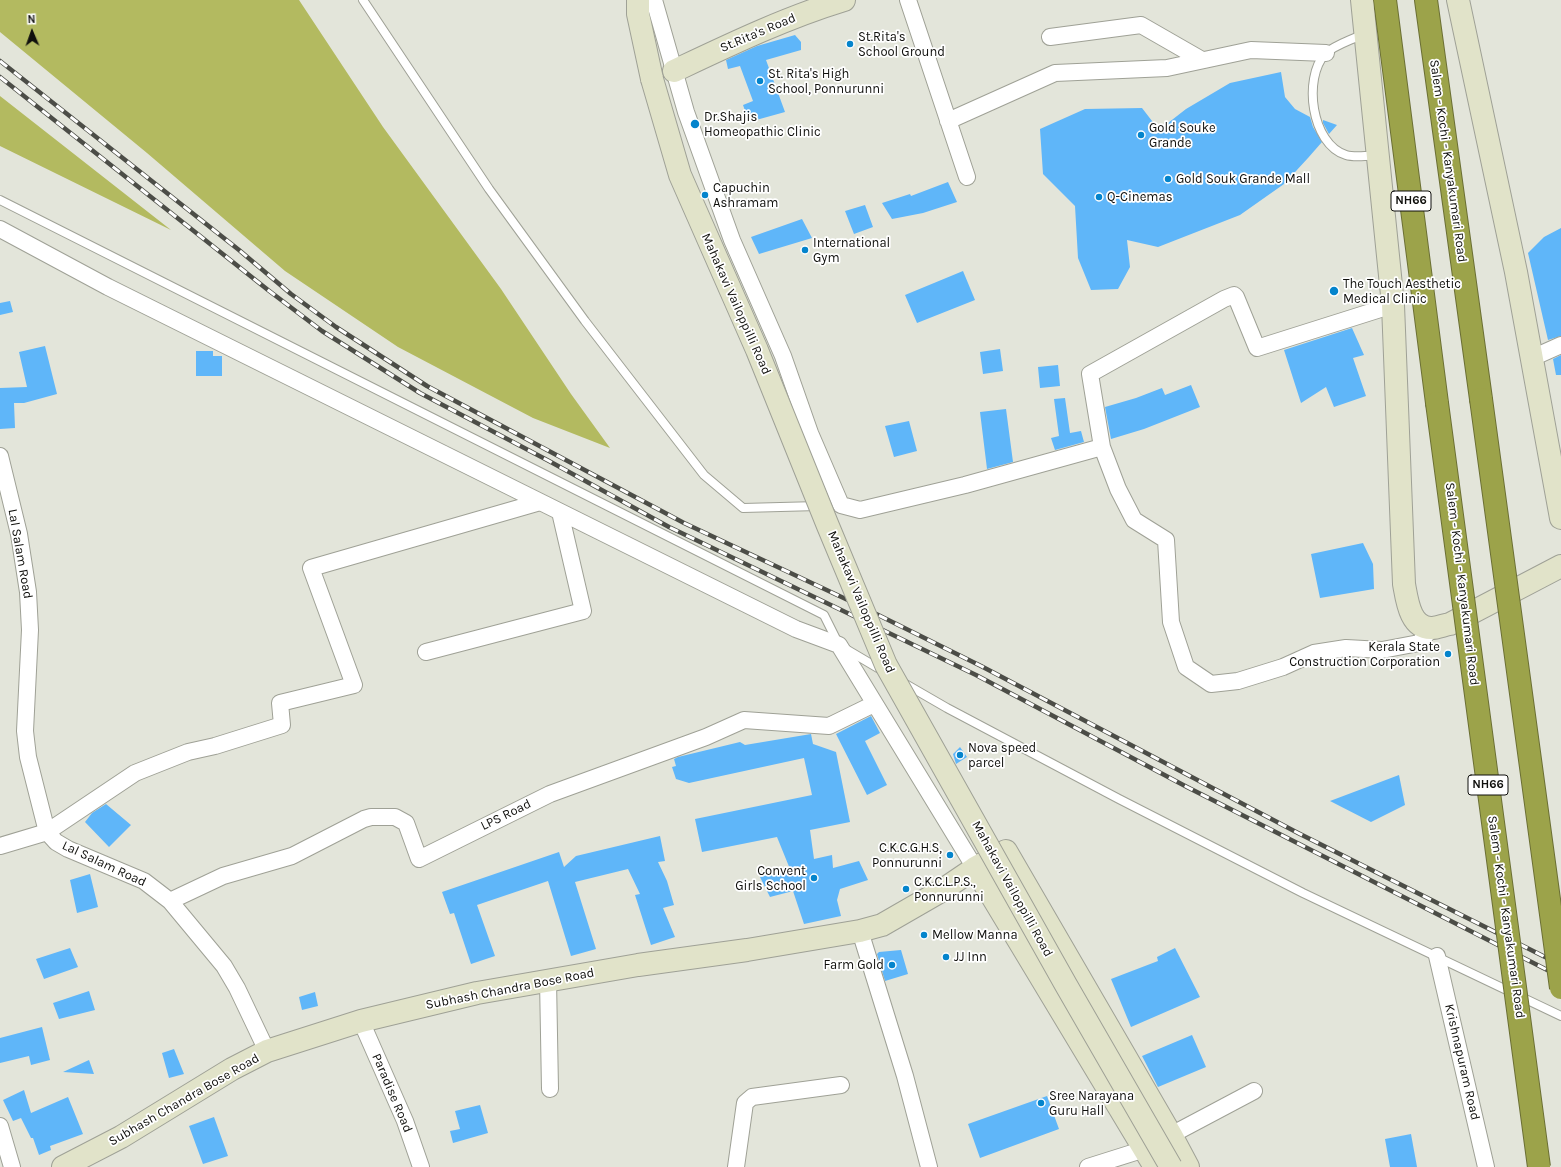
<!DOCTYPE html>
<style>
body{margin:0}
#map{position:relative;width:1561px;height:1167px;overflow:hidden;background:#e3e5da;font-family:Karla,sans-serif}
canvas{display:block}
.north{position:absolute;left:12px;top:12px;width:40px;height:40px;-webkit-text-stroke:3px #fff;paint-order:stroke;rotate:358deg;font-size:11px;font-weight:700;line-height:16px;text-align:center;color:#0f0f0c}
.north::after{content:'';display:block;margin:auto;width:14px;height:18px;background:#0f0f0c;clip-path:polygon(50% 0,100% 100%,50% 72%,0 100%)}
</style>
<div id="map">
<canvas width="1561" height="1167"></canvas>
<div class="north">N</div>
</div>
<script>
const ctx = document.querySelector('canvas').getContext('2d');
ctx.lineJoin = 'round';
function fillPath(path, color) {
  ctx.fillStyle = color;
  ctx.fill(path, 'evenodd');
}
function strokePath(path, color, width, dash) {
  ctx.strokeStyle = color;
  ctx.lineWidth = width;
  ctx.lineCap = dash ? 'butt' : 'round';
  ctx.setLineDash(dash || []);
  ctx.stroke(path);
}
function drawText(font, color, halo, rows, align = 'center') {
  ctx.font = font + ' Karla,sans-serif';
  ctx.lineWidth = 3.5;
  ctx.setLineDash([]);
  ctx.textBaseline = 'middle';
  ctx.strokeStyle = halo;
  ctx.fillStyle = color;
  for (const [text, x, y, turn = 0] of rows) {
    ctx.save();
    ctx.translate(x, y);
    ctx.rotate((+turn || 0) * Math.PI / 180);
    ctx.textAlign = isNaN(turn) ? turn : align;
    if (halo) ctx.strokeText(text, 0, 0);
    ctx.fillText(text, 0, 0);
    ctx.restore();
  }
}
const green = new Path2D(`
 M0 0H299L383 127 501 289 571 394 610 448 533 418 398 347 285 271 147 153 0 32Z
 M0 96 171 230 0 146Z`);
const building = new Path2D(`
 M795 35 801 42V50L766 60 785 112 749 122 743 105 753 101 740 66 728 69 726 60 757 46Z
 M1281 72 1285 97 1295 109 1310 117 1313 127 1322 142 1308 158 1284 184 1240 215 1158 247 1127 240 1130 267 1118 289 1091 290 1078 258 1075 206 1043 174 1040 129 1085 109 1142 108 1159 130 1186 109 1230 83Z
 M1323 120 1337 125 1329 134 1323 123Z
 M948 182 957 202 923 213 892 219 882 203 910 194 911 196Z
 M865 205 873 227 854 234 845 211Z
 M802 219 812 238 759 254 751 237Z
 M1561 228V336L1548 340 1528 253 1544 237Z
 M963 271 975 300 917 323 905 295Z
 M10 301 13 312 0 315V303Z
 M1352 328 1364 355 1353 358 1366 396 1334 407 1326 387 1301 403 1284 350Z
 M45 346 57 394 24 403H14L15 428 0 429V388L27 387 19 352Z
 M1000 349 1003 371 983 374 980 352Z
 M196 351H213V356H222V376H196Z
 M1561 355V375H1556L1553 359Z
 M1058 365 1060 386 1040 388 1038 367Z
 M1191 385 1200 407 1144 429 1111 439 1105 407 1136 398 1162 388 1165 395Z
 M1065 398 1070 433 1081 431 1084 442 1055 450 1051 438 1059 436 1054 399Z
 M1006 409 1013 462 987 469 980 412Z
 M909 421 917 451 894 457 885 426Z
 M1363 543 1373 564 1374 589 1320 598 1311 554Z
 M871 716 880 733 865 741 887 785 867 795 836 734Z
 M811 734 813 744 836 752 850 822 810 830 814 859 832 855 833 868 859 861 868 880 840 889 837 900 841 916 804 924 793 891 770 897 760 877 790 869 777 837 702 852 695 819 812 795 804 758 689 783 676 779 672 767 676 766 674 759 678 757 740 742 745 745Z
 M960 747 967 757 956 764 953 754Z
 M1399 775 1405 805 1371 822 1330 801Z
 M106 804 131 825 109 847 85 822 92 813Z
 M660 836 665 861 658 862 667 881 674 905 663 908 675 937 651 945 635 895 640 894 628 869 575 882 596 949 571 956 548 881 477 905 495 956 471 964 454 913 450 914 442 892 559 852 564 867 576 856Z
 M90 874 98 907 77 913 70 880Z
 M70 948 78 967 44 979 36 959Z
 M1175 948 1200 997 1131 1027 1111 979 1158 961 1157 957Z
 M901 950 908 974 885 981 877 954 879 952Z
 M89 991 95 1010 59 1019 53 1003Z
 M315 992 318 1006 302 1010 299 997Z
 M42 1027 50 1060 31 1065 29 1056 0 1063V1038Z
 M1192 1035 1206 1067 1158 1087 1142 1056Z
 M174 1049 184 1074 169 1078 162 1053Z
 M89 1060 94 1074 63 1072Z
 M24 1090 31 1113 68 1097 83 1134 50 1146 51 1150 39 1155 33 1138H31L21 1118 13 1121 3 1100Z
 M1047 1096 1059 1129 980 1158 968 1124Z
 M480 1105 488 1133 453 1143 450 1131 460 1129 455 1111Z
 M214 1117 228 1156 203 1164 189 1126Z
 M1411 1134 1417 1167H1390L1385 1139Z`);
const lane = new Path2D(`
 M363 0 489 189 585 321 704 475 743 508 818 506
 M1363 34C1352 40 1334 45 1325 54 1303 78 1311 144 1346 155 1355 158 1368 155 1377 156
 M0 200 824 615 839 645 883 671
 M902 682 947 708 1119 799 1303 893 1561 1016`);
const street = new Path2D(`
 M654 0 686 112 732 240 783 356 810 433 841 505 860 510 965 485 1102 447 1118 489 1134 520 1166 540 1171 622 1186 667 1211 684 1238 681 1283 667 1314 653 1346 648 1382 650 1419 643 1431 629
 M908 0 967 177
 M1050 37 1141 25 1202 60
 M948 121 1055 73 1167 68 1251 50 1326 53
 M0 229 108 287 796 629 839 645 975 868
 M1532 358 1561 345
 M1102 447 1090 374 1224 299 1234 295 1236 297 1257 348 1393 305
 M0 456 19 534 28 592 30 630 25 731 28 757 47 832 56 842 68 849 144 881 170 901 224 966 237 988 267 1051
 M426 652 583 611 560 512
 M0 846 47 832 135 773 188 752 215 746 282 725 280 703 354 685 311 568 540 502
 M170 901 223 876 292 856 364 819 371 817H395L406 823 419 859 550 794 706 737 744 720 829 726 874 704
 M860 931 905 1076 929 1167
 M1437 956 1486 1167
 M548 980 550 1089
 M361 1021 405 1121 421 1167
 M0 1126 12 1167
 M1171 1135 1254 1091
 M736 1167 745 1103 752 1097 841 1085
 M1088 1167 1145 1149`);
const secondary = new Path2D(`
 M638 0V14L652 79
 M1362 0 1393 305 1404 584C1407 600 1410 629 1432 628 1437 628 1444 625 1450 624L1561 566
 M1458 0 1516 272 1561 518
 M674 71C729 45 785 18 844 0
 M63 1167 121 1137 232 1069 267 1051 361 1021 477 993 638 965 747 950 860 931 882 925 941 891 975 868
 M1155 1167 975 868 1006 851 1171 1135 1188 1167`);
const highway = new Path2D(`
 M1385 0 1437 403
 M1426 0 1481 399`);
const rail = new Path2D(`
 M0 61 239 250 291 294 336 327 427 386 684 523 850 601 981 666 1298 833 1561 965
 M0 77 268 290 322 331 420 393 549 461 669 527 976 675 1187 787 1561 977`);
const secondaryBridge = new Path2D(`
 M652 79 680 175 757 350 828 526 886 665 1066 985 1171 1167`);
const highwayBridge = new Path2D(`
 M1481 399 1561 988
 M1437 403 1539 1167`);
const markers = [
 [850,44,4,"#0484cc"],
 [760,81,4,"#0484cc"],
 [695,124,5,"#0484cc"],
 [1141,135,4,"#0484cc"],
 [1168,179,4,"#0484cc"],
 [705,195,4,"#0484cc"],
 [1099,197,4,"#0484cc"],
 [805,250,4,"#0484cc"],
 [1334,291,5,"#0484cc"],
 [1448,654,4,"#0484cc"],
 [960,755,4,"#0484cc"],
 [950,855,4,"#0484cc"],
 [814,878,4,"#0484cc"],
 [906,889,4,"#0484cc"],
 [924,935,4,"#0484cc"],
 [946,957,4,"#0484cc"],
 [892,965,4,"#0484cc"],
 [1041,1103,4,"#0484cc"]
];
const shields = [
 [1411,201,40],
 [1488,785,40]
];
const shieldNames = [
 ["NH66",1411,201],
 ["NH66",1488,785]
];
const streetNames = [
 ["St.Rita's Road",758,33,-23],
 ["Salem - Kochi - Kanyakumari Road",1448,161,82],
 ["Mahakavi Vailoppilli Road",736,304,66],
 ["Lal Salam Road",20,554,80],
 ["Salem - Kochi - Kanyakumari Road",1462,584,83],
 ["Mahakavi Vailoppilli Road",861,602,67],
 ["LPS Road",506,815,-26],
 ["Lal Salam Road",104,864,25],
 ["Mahakavi Vailoppilli Road",1012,889,61],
 ["Salem - Kochi - Kanyakumari Road",1506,917,82],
 ["Subhash Chandra Bose Road",510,989,-11],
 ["Krishnapuram Road",1462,1062,77],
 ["Paradise Road",392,1093,67],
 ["Subhash Chandra Bose Road",184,1100,-30]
];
const poiNames = [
 ["St.Rita's",858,37],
 ["School Ground",858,52],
 ["St. Rita's High",768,74],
 ["School, Ponnurunni",768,89],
 ["Dr.Shajis",704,117],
 ["Homeopathic Clinic",704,132],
 ["Gold Souke",1149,128],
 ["Grande",1149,143],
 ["Gold Souk Grande Mall",1176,179],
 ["Capuchin",713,188],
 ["Ashramam",713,203],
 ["Q-Cinemas",1107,197],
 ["International",813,243],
 ["Gym",813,258],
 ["The Touch Aesthetic",1343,284],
 ["Medical Clinic",1343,299],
 ["Kerala State",1440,647,"right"],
 ["Construction Corporation",1440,662,"right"],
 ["Nova speed",968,748],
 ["parcel",968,763],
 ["C.K.C.G.H.S,",942,848,"right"],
 ["Ponnurunni",942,863,"right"],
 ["Convent",806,871,"right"],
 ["Girls School",806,886,"right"],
 ["C.K.C.L.P.S.,",914,882],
 ["Ponnurunni",914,897],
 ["Mellow Manna",932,935],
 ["JJ Inn",954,957],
 ["Farm Gold",884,965,"right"],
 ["Sree Narayana",1049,1096],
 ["Guru Hall",1049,1111]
];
fillPath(green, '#b3ba60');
fillPath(building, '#5fb6f9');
strokePath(lane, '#9fa196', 10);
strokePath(street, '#9fa196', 18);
strokePath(secondary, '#9fa196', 24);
strokePath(highway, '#6b6f34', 24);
strokePath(lane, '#fff', 8);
strokePath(street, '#fff', 16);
strokePath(secondary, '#e1e3c9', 22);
strokePath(highway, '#9ca34a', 22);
strokePath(rail, '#4c4d47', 4.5);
strokePath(rail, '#fff', 3, [9]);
strokePath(secondaryBridge, '#9fa196', 24, []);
strokePath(highwayBridge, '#6b6f34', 24, []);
strokePath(secondaryBridge, '#e1e3c9', 22);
strokePath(highwayBridge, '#9ca34a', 22);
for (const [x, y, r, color] of markers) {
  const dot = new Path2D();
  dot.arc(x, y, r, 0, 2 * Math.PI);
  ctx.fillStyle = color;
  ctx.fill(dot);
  strokePath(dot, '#fff', 1.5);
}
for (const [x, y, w] of shields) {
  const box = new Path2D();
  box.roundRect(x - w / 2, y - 10, w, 20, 3);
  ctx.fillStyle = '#fff';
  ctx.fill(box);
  strokePath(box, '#0f0f0c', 1);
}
drawText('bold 12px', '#0f0f0c', null, shieldNames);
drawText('13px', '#0f0f0c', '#fff', streetNames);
drawText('13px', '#0f0f0c', '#fff', poiNames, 'left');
</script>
